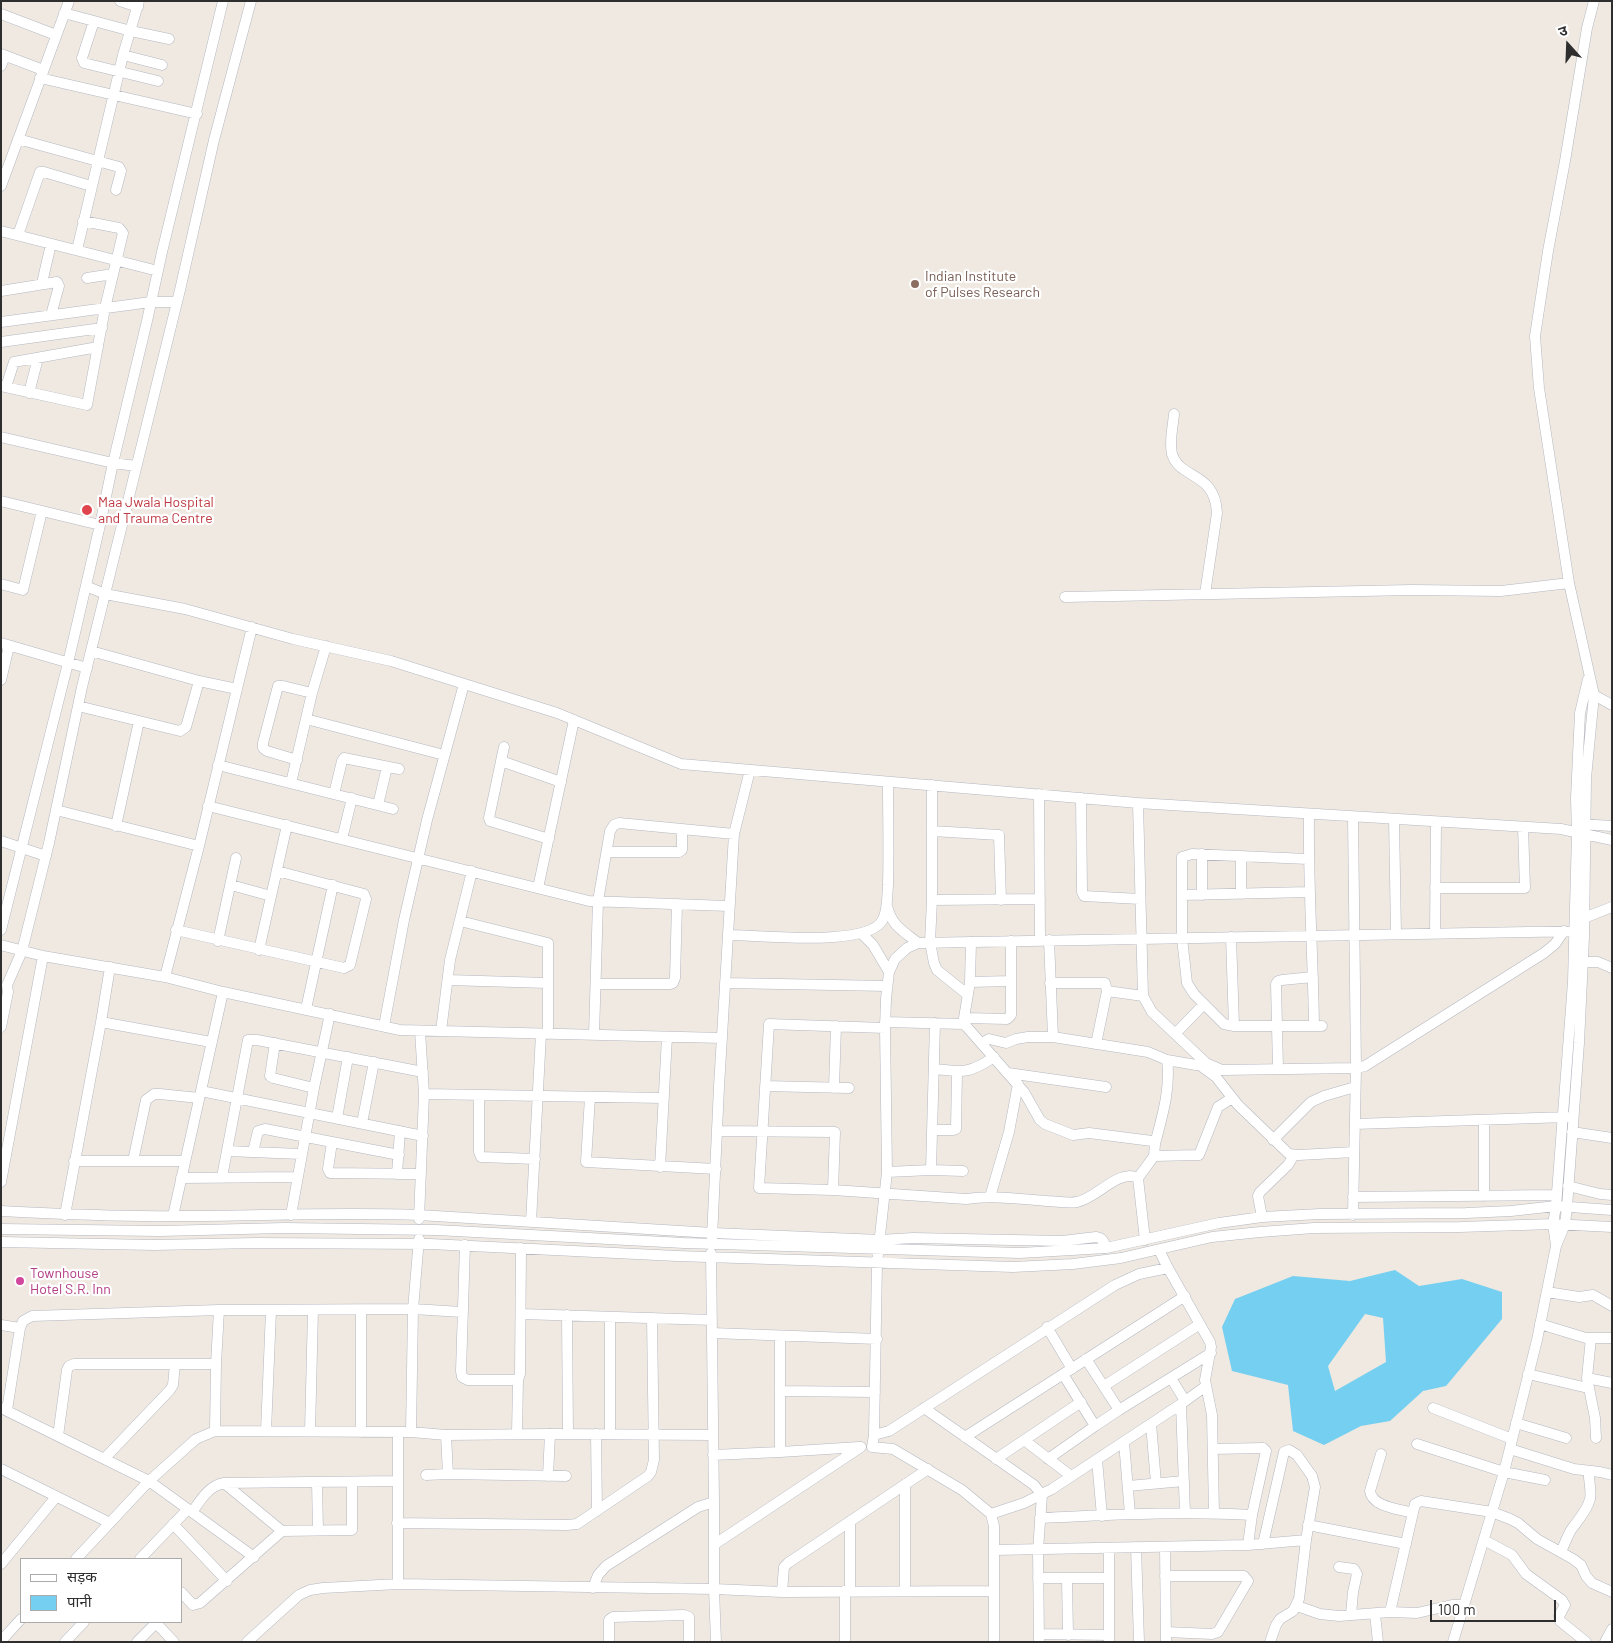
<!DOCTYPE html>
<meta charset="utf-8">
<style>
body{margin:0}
#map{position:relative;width:1613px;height:1643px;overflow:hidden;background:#efe9e1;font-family:Barlow,"Noto Sans Devanagari",sans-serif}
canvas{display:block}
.frame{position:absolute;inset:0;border:2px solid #2e2e2e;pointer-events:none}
.legend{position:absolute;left:20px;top:1558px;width:162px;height:65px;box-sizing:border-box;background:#fff;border:1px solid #ababab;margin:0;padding:6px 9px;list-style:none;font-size:15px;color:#2e2e2e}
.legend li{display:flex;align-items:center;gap:10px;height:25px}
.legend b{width:25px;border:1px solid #ababab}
.north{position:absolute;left:1543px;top:20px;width:50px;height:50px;-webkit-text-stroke:4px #fff;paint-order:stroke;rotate:340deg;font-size:14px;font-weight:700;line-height:20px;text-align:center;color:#2e2e2e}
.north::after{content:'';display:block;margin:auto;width:18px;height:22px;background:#2e2e2e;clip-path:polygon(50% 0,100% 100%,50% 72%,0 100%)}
.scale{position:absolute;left:1430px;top:1600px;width:126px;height:22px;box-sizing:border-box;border:2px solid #2e2e2e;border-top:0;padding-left:6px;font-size:15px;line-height:18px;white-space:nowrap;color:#2e2e2e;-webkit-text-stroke:4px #fff;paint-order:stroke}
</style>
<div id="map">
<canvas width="1613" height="1643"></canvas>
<div class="frame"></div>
<ul class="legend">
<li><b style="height:6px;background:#fff"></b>सड़क</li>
<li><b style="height:14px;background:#75cff0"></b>पानी</li>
</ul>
<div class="north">उ</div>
<div class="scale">100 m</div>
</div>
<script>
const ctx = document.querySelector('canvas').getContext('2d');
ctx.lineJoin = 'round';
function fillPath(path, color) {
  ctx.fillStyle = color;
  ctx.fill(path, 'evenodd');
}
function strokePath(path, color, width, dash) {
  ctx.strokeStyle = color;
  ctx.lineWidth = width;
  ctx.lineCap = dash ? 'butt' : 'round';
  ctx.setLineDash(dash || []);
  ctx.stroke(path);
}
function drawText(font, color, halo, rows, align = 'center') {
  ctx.font = font + ' Barlow,sans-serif';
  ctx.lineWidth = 4.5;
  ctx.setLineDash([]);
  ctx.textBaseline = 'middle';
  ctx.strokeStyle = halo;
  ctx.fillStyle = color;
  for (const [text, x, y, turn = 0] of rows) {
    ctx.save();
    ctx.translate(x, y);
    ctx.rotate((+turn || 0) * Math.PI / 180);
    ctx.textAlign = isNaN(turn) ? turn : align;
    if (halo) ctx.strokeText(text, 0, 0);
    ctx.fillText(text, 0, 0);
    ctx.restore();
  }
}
const water = new Path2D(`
 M1395 1270 1419 1286 1462 1279 1502 1292V1319L1446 1386 1423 1391 1390 1421 1361 1426 1324 1445 1293 1431 1288 1385 1232 1371 1222 1327 1235 1299 1293 1276 1350 1281ZM1365 1314 1383 1318 1386 1362 1335 1391 1328 1366Z`);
const minor = new Path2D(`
 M120 1 138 7
 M64 13 131 31 169 39
 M1 14 56 35
 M94 21 82 58 84 63 158 81
 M1 54 43 70
 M123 55 162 65
 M1 66 5 56
 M40 78 197 114
 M18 139 119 167 121 171 116 190
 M1 186 69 1
 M1 231 158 271
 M18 235 40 172H44L91 186
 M77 250 123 55 139 1
 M87 278 113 274
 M42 283 51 244
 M1 291 57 282 59 286 51 315
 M1 322 151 302H177
 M1 342 102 328
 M1 386 87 405 105 308 123 233 119 228 83 221
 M6 387 14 362 98 347
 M29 393 38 358
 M1174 414C1173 426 1169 442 1172 454 1180 480 1215 471 1217 513L1205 594
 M1 437 113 463 136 466
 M1 501 100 525
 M1 584 23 590 42 511
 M86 586 105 594 185 609 293 639 391 661 557 713 681 764 1138 803 1561 829 1612 840
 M1065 597 1412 590 1501 591 1569 583
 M1 643 87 668
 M91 651 199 681 237 689
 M1 680 9 646
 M1594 695 1612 705
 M78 706 180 731 186 727 199 681
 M306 719 444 755
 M504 747 489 818 490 821 549 839
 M297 760 267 751 263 748V743L278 686H283L312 693
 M501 761 561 782
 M218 765 393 809
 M291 783 312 693 326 646
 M932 785V900L930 942 934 963 937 970 968 995
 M334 794 342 761 344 758 399 769
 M1039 794 1040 940
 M1081 798 1082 892 1084 896 1140 899
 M1138 803 1143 996 1152 1012 1206 1063 1222 1070 1356 1068 1365 1066 1544 953 1555 944 1564 931
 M378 805 387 767
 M208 806 589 901 728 906
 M56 810 199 846
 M1309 814C1308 884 1313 955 1314 1026
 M1394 819 1396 934
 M1579 824 1612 826
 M116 826 139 721
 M932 831 999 835 1001 900
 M342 839 352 798
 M1 841 46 856
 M608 852H679L682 850V830
 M1202 854V895
 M231 885 271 896
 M538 888 574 720
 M1435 888H1525L1523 827
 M1241 894V856
 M1182 895 1309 892
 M932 900 1040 899
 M887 906C892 926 902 930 918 943
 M1584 918 1612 907
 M460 921 548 943V1034
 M1 930 68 663 100 525 113 463 147 321 162 252 223 1
 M176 930 344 968 350 965 366 899 364 894 277 871
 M1435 933 1436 822
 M862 934 873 945 889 972
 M728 935C758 935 871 948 883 919 888 909 887 896 888 885 889 850 888 816 888 782
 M1231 937 1234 1026H1322
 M1049 940 1053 1037 1148 1052 1167 1060C1171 1088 1162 1117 1155 1144
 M218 941 236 858
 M1 945 43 956 165 977 223 992 400 1030 722 1038
 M259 950 287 825
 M1583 962H1598L1612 968
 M165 977 199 846 252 627
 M448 980 547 983
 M970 982 1011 981
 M725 983 887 986
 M1050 983H1105L1107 991 1096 1044
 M596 984H670L673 983 675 978 677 904
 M1107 991 1143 996
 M306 1009 333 885
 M965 1018 1007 1019 1011 1015V941
 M101 1022 211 1042
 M963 1024 970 982 971 942
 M384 1026 404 920 427 820 464 684
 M1234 1026 1224 1024 1194 994 1187 983 1182 938V857L1192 854 1308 859
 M1 1027 8 992 7 985 22 951 49 843 82 687 105 594 180 290 214 140 251 1
 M885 1028 769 1024 759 1188 833 1190 966 1199C993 1195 1020 1199 1047 1201 1056 1201 1067 1204 1077 1202 1096 1199 1119 1168 1138 1178L1154 1156 1155 1144 1152 1141 1089 1133 1073 1135 1045 1124 1040 1120 1024 1092 966 1026 963 1024 885 1022
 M441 1031 450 960 472 871
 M1175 1034 1204 1004
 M594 1035 598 901 610 831 614 825 619 823 734 834
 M275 1043 270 1076 273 1078 314 1088
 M982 1043 989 1039 1006 1043 1016 1039 1028 1037H1053
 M1167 1060 1196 1065 1206 1064
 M1201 1066 1216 1077 1238 1105 1289 1154 1299 1155 1354 1152
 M1278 1068 1276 984 1278 981 1282 980 1313 977
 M934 1069C963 1072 969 1074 994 1057
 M1008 1073 1106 1087
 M765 1086 849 1088
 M834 1088 836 1026
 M201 1091 423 1136
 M424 1094 664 1098
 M479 1095V1152L481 1157 535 1159
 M590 1097 586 1162 716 1169
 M337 1118 348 1057
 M1484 1120V1196
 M362 1123 374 1062
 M1355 1124 1567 1117
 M932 1130H953L956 1129 957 1072
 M717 1131 835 1132 833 1190
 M1572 1132 1612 1138
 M1273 1140 1311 1102 1324 1096 1355 1087
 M332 1142 328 1169 330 1173 421 1174
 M227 1151 301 1154
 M253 1152 258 1131 265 1129 399 1155
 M1154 1156 1199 1155 1218 1107 1232 1098
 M74 1161H184
 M133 1161 146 1100 154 1094H160L199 1098
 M660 1167 667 1037
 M931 1170 935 1023
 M887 1172 931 1170 963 1171
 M397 1174 400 1131
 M222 1177 248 1040H257L423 1072
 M181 1178 297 1177
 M1138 1178 1145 1240
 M1 1182 43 956
 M1568 1186 1600 1194 1612 1195
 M990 1197 1009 1132 1018 1084
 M1353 1197 1557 1195
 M1 1211C59 1214 118 1217 176 1216 257 1216 338 1212 419 1215L713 1233 880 1240 913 1238 1062 1241 1096 1237C1103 1238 1104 1242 1106 1248
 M65 1215 101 1022 110 967
 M291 1215 314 1088 330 1014
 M1353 1215 1356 1068 1353 817
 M173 1216 223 992
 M1262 1217 1258 1196 1260 1192 1288 1165 1294 1155
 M419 1219 424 1094 420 1031
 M531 1222 541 1034
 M1 1229 160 1231 284 1228 436 1230 684 1243 1020 1253 1106 1248 1219 1223 1262 1217 1320 1214 1466 1213 1511 1211 1556 1206 1612 1210
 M712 1238 719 1087 734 834 750 770
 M1 1242 154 1245 256 1243 430 1244 677 1256 1013 1267 1073 1264 1121 1258 1212 1237 1260 1232 1314 1228 1460 1227 1553 1224 1612 1227
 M465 1245 461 1371 462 1377 468 1380H518
 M1556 1245 1553 1224 1556 1206 1573 982 1577 834 1576 798 1580 713 1588 679
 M1159 1250 1168 1268
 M711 1253 714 1502V1589L716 1642
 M1547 1292 1579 1297 1593 1295 1612 1306
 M521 1314 712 1320
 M567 1315 568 1434
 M610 1317V1434
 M1540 1324 1586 1338H1612
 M1 1325 20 1328
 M1047 1327 1072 1369
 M712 1333 877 1339
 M1591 1338 1587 1378 1595 1418 1596 1438
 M1063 1374 1095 1426 1119 1410 1086 1359
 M1528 1374 1588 1388
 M1171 1378 1185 1401
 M1587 1378 1612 1383
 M1104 1386 1200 1324
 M780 1391 875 1392
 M1181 1404 1185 1513
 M1 1408 149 1481 254 1557
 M924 1408 1034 1485 1042 1495 1038 1550 1039 1642
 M1433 1408 1512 1439
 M7 1410 20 1328 23 1321 32 1316 219 1310 413 1309 462 1312
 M1119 1410 1211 1353
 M1516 1423 1566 1438
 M1151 1424 1156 1483
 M215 1431 216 1364 219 1310
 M266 1431 271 1311
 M310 1431 313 1310
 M361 1432V1310
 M398 1432V1584
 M411 1432 413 1309 419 1239
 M517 1434 518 1380 520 1374 521 1248
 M596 1434 597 1511
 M446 1435 448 1474
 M874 1435 889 1431 1115 1285 1139 1274 1168 1268 1210 1342 1211 1347 1205 1380 1212 1415 1214 1513
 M58 1436 67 1370 69 1366 74 1364H216
 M965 1437 1185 1296
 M1024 1440 1071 1476
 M1124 1442 1130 1514
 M1417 1444 1504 1472 1545 1480
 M1213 1449 1263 1448 1266 1451 1252 1515 1248 1545
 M1510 1449 1574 1469 1600 1472 1612 1475
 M780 1452 859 1447
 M1381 1454 1370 1491C1372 1507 1399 1509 1413 1513
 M713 1455 780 1452V1336
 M104 1459 170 1390 173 1385 175 1364
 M996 1459 1081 1402
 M1048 1459 1095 1426
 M1097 1460 1102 1516
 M1 1469 110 1523
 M426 1475 448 1474 566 1476
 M548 1476 550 1434
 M317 1482 318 1530
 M352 1482V1530L282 1531 224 1483 397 1481
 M1128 1486 1184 1481
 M192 1512C201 1500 208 1486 224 1483
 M991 1514 1024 1503 1052 1489 1181 1404 1206 1386
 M1040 1518C1111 1515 1181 1511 1252 1515
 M397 1523 567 1525 577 1524 648 1476 651 1472 654 1460 652 1318
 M173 1524 227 1581
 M1308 1525 1406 1544
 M1484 1540 1512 1555 1526 1574 1562 1600 1565 1605 1559 1616 1560 1621 1586 1642
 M715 1544 861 1447
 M1263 1544 1284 1452 1289 1450 1297 1455 1312 1476 1315 1487 1306 1540 1299 1599 1293 1611 1280 1619 1276 1625 1270 1642
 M1136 1547 1139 1642
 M1165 1547 1166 1642
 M1109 1548V1642
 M994 1550 1248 1545 1306 1540
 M1561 1552C1564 1545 1567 1537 1571 1530 1578 1520 1587 1511 1590 1499 1592 1490 1588 1480 1589 1471
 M76 1559 149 1481 196 1439 215 1431 411 1432 446 1435 550 1434 713 1435
 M140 1559 188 1509
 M1 1564 56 1497
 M1339 1567 1354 1569 1357 1574 1353 1592 1351 1615
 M1165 1576H1244L1248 1581 1218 1632 1212 1634 1166 1632
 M1038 1578H1108
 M1067 1579 1068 1635
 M593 1588 598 1575 606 1566 698 1507 714 1502
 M850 1591V1521
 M905 1591V1484
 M181 1592 193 1605 200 1603 282 1531
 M782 1592 784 1567 788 1563 928 1469
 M1297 1606 1320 1614 1339 1616 1390 1612 1417 1613 1452 1605H1464
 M1390 1612 1415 1504 1421 1501 1492 1512 1510 1519 1518 1523 1537 1539 1573 1559 1581 1565 1586 1576 1592 1583 1612 1592
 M1375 1614 1378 1642
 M155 1622 174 1642
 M1039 1634 1109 1635
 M1 1641 21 1619
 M65 1642 84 1622
 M137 1642 156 1623
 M247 1642 299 1595 310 1590 323 1588 398 1584 714 1589 782 1592 993 1591
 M609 1642V1620L613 1617 684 1615 689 1617V1642
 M845 1642V1591
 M994 1642V1526L991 1514 962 1490 893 1449 872 1447 874 1435 877 1263 887 1172 885 1028 886 999 889 972 895 959 907 948 918 943 1584 931
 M1453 1642 1504 1472 1537 1340 1556 1246 1565 1224 1567 1207 1579 1043 1584 937 1586 778 1594 695 1569 583 1539 388 1535 336 1548 251 1565 161 1587 28 1594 1
 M1605 1642 1612 1629`);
const markers = [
 [915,284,5,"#8d6e63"],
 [87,510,6,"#e0444e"],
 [20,1281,5,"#d1479c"]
];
const educationNames = [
 ["Indian Institute",925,276],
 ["of Pulses Research",925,292]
];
const healthNames = [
 ["Maa Jwala Hospital",98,502],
 ["and Trauma Centre",98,518]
];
const hotelNames = [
 ["Townhouse",30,1273],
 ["Hotel S.R. Inn",30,1289]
];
fillPath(water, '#75cff0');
strokePath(minor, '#b4b7c1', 11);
strokePath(minor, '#fff', 10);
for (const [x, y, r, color] of markers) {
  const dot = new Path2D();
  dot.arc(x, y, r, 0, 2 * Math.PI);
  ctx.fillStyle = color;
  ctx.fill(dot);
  strokePath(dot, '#fff', 2);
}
drawText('14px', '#785e54', '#fff', educationNames, 'left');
drawText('14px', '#be3a42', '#fff', healthNames, 'left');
drawText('14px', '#b23c85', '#fff', hotelNames, 'left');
</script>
